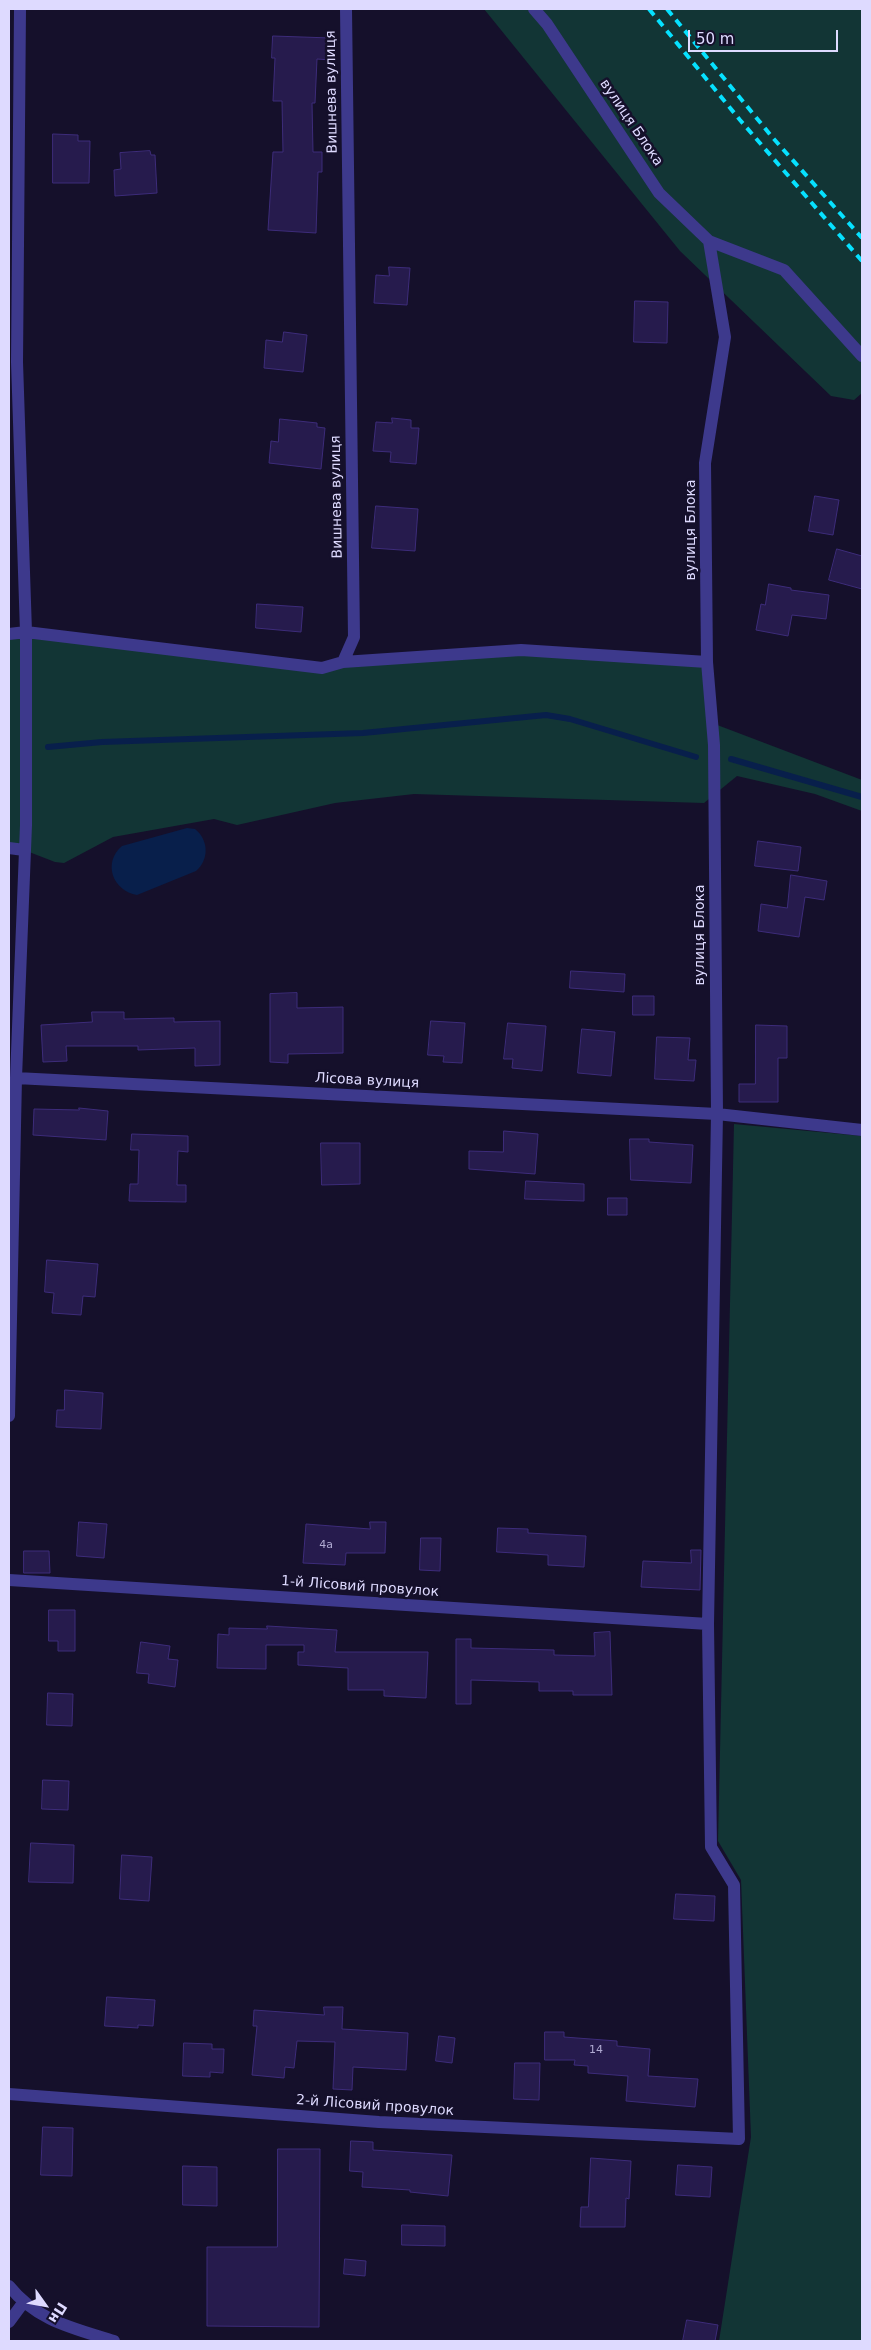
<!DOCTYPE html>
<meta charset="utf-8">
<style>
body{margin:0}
#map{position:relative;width:871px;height:2350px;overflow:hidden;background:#15102b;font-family:"DejaVu Sans",sans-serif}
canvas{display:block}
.frame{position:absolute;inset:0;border:10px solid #dedaff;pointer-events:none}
.north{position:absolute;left:20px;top:2280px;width:50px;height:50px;-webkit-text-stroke:4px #15102b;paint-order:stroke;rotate:122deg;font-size:14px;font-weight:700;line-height:20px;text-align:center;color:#dedaff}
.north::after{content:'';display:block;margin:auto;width:18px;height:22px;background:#dedaff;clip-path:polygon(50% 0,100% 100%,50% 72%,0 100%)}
.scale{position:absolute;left:688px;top:30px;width:150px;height:22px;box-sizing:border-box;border:2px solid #dedaff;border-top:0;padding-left:6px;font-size:15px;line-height:18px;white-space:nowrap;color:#dedaff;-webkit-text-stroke:4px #15102b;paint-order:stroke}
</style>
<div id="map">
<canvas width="871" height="2350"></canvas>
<div class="frame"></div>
<div class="north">Пн</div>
<div class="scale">50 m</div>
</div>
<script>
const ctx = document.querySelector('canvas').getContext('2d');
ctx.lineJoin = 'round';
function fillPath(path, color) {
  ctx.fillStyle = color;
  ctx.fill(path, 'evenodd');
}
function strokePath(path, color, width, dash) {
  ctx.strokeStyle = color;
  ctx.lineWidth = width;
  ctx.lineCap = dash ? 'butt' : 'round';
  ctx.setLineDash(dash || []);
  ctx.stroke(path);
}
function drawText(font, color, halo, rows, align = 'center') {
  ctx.font = font + ' "DejaVu Sans",sans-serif';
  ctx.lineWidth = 5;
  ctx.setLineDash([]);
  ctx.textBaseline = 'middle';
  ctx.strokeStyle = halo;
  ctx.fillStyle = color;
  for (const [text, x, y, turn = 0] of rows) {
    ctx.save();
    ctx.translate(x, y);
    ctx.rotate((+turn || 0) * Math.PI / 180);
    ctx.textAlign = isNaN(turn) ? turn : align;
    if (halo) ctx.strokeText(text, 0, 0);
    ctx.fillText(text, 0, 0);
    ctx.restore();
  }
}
const green = new Path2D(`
 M484 9H862V393L854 400 831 396 680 251Z
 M9 634 322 668 521 650 707 662 712 723 862 780V811L815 794 737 776 704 803 414 794 335 803 237 825 214 819 113 837 64 863 55 862 24 850 9 848Z
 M734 1124 862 1136V2341H719L751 2137 741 1880 718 1841Z`);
const water = new Path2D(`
 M187 828 195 829C209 840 209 860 196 871L137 895C113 891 102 863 122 846Z`);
const stream = new Path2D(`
 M48 747 102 742 363 733 546 715 570 719 696 757
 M731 759 862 797`);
const building = new Path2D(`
 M273 36 331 38 330 60 317 59 315 103H312L313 152H322V172H318L316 233 268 230 273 152H283L282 101H273L275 58H272Z
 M53 134 78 135V141H90L89 183H53Z
 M150 151 151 155H155L157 193 115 196 114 170 121 169 120 153Z
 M389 267 410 268 407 305 374 303 376 275 389 276Z
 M635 301 668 302 667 343 634 342Z
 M284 332 307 335 303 372 264 368 266 340 282 342Z
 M392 418 411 420V428H419L416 464 390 462 391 452 373 451 376 422 392 423Z
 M280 419 317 423V427L325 428 321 469 269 463 271 441 278 442Z
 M815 496 839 500 833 535 809 531Z
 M376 506 418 509 415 551 372 548Z
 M837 549 862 556V589L829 580Z
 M769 584 791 588V590L829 595 826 619 792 615 788 636 756 630 761 604 765 605Z
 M257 604 303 607 301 632 256 628Z
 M758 841 801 847 798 871 755 866Z
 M791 875 827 881 824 900 805 897 799 937 758 931 761 904 787 908Z
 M571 971 625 974 624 992 570 988Z
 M297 993V1008L343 1007V1053L288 1054V1063L270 1062V994Z
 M633 996H654V1015H633Z
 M92 1012H124V1019L174 1018V1022L220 1021V1065L195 1066V1048L138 1050V1046H66L67 1061 43 1062 41 1025 92 1022Z
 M431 1021 465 1023 462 1063 443 1062 444 1056 428 1055Z
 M508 1023 546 1026 542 1071 512 1068 513 1059H504Z
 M756 1025 787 1026V1058H778V1102H739V1084H755Z
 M582 1029 615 1032 611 1076 578 1073Z
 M657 1037 690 1038 688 1060H696L694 1081 655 1079Z
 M79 1108 108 1111 106 1140 33 1135 34 1109 79 1110Z
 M504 1131 538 1134 535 1174 469 1169V1151L503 1152Z
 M132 1134 188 1136V1152L178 1151 177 1185H186V1202L129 1201 130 1184H138L139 1150H131Z
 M630 1139H649V1142L693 1145 691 1183 631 1180Z
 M321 1143H360V1184L322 1185Z
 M526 1181 584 1184V1201L525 1199Z
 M608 1198H627V1215H608Z
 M47 1260 98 1264 95 1297 83 1296 81 1315 52 1313 54 1293 45 1292Z
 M65 1390 103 1393 101 1429 56 1427 57 1410H64Z
 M79 1522 107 1524 104 1558 77 1556Z
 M370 1522H386L385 1553H346L345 1565 303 1563 306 1524 370 1529Z
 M498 1528 528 1529V1533L586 1536 584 1567 548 1565V1555L497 1552Z
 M421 1538H441L440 1571 420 1570Z
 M691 1550H701L700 1590 641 1587 643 1561 691 1563Z
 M24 1551H49L50 1573H24Z
 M49 1610H75V1651H58V1641H49Z
 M267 1626 337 1630 335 1652H428L426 1698 384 1696V1690H348V1668L298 1665V1652H304V1645H266V1669L217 1668 218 1634 229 1635V1628L267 1629Z
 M610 1632 612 1695H573V1691H539V1682L471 1680V1704H456V1639H471V1648L554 1650V1655L595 1656 594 1633Z
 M141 1642 170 1646 168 1659 178 1660 175 1687 148 1683 149 1674 137 1673Z
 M48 1693 73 1694 72 1726 47 1725Z
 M43 1780 69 1781 68 1810 42 1809Z
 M31 1843 74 1845 73 1883 29 1882Z
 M122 1855 152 1857 149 1901 120 1899Z
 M676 1894 715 1896 714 1921 674 1919Z
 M107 1997 155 2000 153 2026 138 2025V2028L105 2026Z
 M324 2007H343L342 2029 408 2033 406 2070 353 2067 352 2090 333 2089 335 2042 297 2041 294 2068 285 2067 284 2078 252 2075 257 2026H253L254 2010 324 2015Z
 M545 2032H564V2037L617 2041V2046L650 2049 648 2076 698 2079 695 2107 626 2101 628 2076 588 2073V2066L574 2065 575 2060H545Z
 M439 2036 455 2038 452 2063 436 2061Z
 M184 2043 212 2044V2049H224L223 2073 210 2072V2077L183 2076Z
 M515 2063H540L539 2100 514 2099Z
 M43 2127 73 2128 72 2176 41 2175Z
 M351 2141 373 2142V2150L452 2155 448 2196 410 2192V2190L362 2187 363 2172 350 2171Z
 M278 2149H320L319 2327 207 2326V2247H277Z
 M591 2158 631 2161 629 2199 626 2198 625 2227H580L581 2207H588Z
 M678 2165 712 2167 710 2197 676 2195Z
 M183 2166 217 2167V2206L183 2205Z
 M402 2225 445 2226V2246L402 2245Z
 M345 2259 366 2261 365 2276 344 2274Z
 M687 2320 718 2325 715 2341H683Z`);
const minor = new Path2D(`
 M709 241 784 270 862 356
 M9 634 26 632 322 668 343 662 354 637 346 9
 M343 662 521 650 707 662
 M9 848 24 850
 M16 1078 717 1114 862 1130
 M9 1416 16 1078 26 825V632L17 362 20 9
 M9 1580 708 1624
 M9 2094 379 2122 739 2139 734 1885 711 1847 708 1624 717 1114 714 745 707 662 705 463 725 337 709 241 659 193 547 24 534 9
 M9 2286C37 2321 73 2328 114 2341
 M9 2322 23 2303`);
const rail = new Path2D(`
 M649 9 740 120 862 261
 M667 9 773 138 862 238`);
const numberNames = [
 ["4а",326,1545],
 ["14",596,2050]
];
const streetNames = [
 ["Вишнева вулиця",332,92,-91],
 ["вулиця Блока",631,123,56],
 ["Вишнева вулиця",337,497,-91],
 ["вулиця Блока",691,530,-90],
 ["вулиця Блока",700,935,-90],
 ["Лісова вулиця",367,1081,3],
 ["1-й Лісовий провулок",360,1587,4],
 ["2-й Лісовий провулок",375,2106,4]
];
fillPath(green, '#123535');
fillPath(water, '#081f4b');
strokePath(stream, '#081f4b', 6);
fillPath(building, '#261b4d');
strokePath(building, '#3d2c7a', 1);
strokePath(minor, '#3d398c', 12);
strokePath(rail, '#06e1ff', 4, [8, 6]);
drawText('11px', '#b0aad2', null, numberNames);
drawText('14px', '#dedaff', '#15102b', streetNames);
</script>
